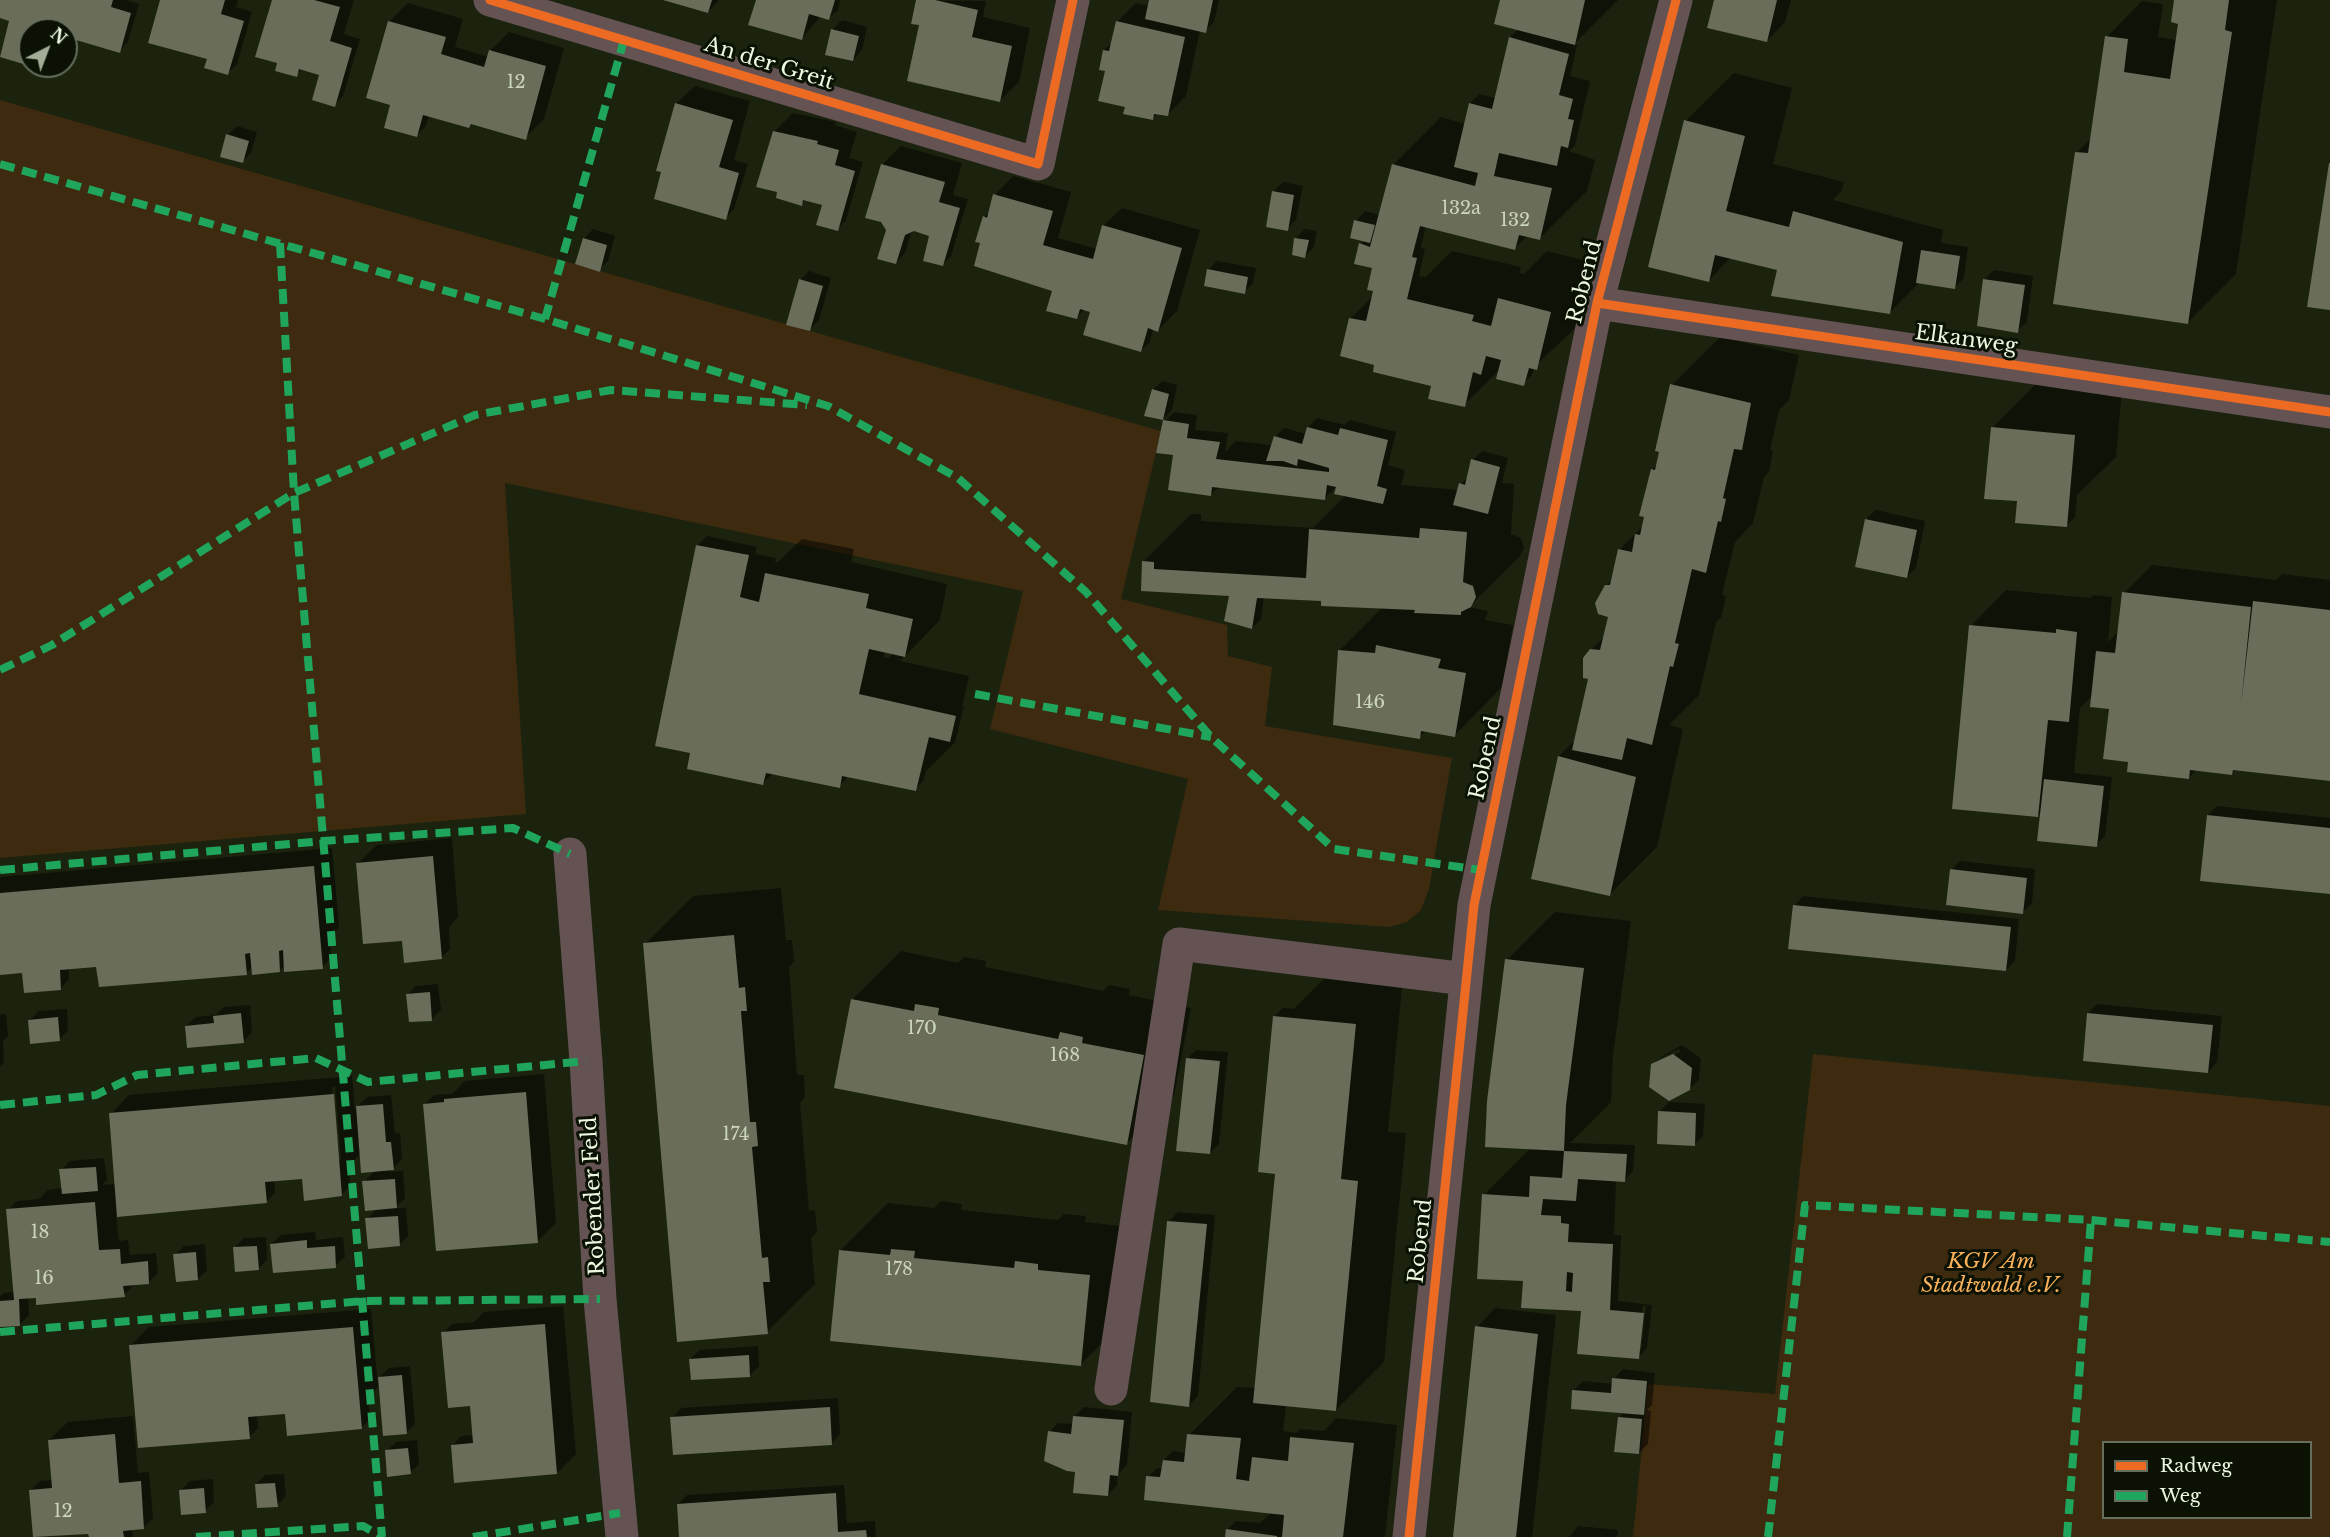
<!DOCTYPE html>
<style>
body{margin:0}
#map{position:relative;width:2330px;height:1537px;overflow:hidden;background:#1b230e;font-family:"Libre Baskerville",serif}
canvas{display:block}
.legend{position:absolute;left:2102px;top:1441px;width:210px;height:78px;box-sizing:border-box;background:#0b1204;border:2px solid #656e5c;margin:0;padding:8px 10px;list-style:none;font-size:18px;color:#edf8e1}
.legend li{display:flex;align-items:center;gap:12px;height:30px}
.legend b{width:30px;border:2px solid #656e5c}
.north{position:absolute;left:18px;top:18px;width:60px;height:60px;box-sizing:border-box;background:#0b1204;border:2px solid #656e5c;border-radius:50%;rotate:42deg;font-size:16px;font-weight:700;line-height:24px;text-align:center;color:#edf8e1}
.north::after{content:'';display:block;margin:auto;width:21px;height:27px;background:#a4ad97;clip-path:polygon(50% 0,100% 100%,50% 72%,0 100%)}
</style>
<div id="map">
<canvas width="2330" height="1537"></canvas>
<ul class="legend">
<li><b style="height:8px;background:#ed6a23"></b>Radweg</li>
<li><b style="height:8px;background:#20a55d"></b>Weg</li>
</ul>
<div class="north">N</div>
</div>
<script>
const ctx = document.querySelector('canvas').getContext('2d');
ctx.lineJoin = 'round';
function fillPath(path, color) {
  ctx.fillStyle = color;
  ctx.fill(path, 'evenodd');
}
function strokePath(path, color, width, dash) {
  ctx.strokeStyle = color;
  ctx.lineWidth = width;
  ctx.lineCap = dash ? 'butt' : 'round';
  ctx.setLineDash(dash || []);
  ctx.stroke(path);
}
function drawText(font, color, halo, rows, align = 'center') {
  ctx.font = font + ' "Libre Baskerville",serif';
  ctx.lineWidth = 6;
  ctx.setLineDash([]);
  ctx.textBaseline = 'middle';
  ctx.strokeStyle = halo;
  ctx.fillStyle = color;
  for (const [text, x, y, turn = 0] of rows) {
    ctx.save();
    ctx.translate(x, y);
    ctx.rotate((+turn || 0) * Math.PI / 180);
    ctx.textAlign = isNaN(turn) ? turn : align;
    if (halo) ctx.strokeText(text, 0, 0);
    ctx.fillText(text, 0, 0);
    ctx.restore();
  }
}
const green = new Path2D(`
 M0 100 1161 431 1121 599 1227 625 1228 656 1272 667 1265 726 1452 758 1429 889 1421 910 1407 922 1389 927 1158 910 1188 779 990 729 1023 591 505 483 526 814 0 858Z
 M1813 1054 2330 1106V1537H1633L1648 1384 1775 1394ZM2310 1442V1518H2104V1442Z`);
const shadow = new Path2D(`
 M0 0H127L139 4 128 42 119 51 66 36V30H30V64L11 20 0 17Z
 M161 0H238L236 7 252 12 237 64 228 73 209 58Z
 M273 0H354L344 34 360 39 343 96 334 105 321 74 302 69 296 75 279 62Z
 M666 0H719L708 12Z
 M757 0H840L838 10 828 19 821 16 802 38Z
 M918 0 986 1 983 17 1030 28 1019 82 1000 100 921 24Z
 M1151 0H1219L1214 22 1205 31 1200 30 1186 96 1167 115 1158 113 1152 119 1127 106 1107 70 1104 50 1113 42 1117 22 1136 3 1149 6Z
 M1501 0H1618L1574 44 1577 45 1570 76 1590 81 1575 146 1569 151 1595 160 1587 191 1539 239 1527 236 1515 248 1426 225 1421 248 1425 249 1419 276 1426 277 1452 251 1521 267 1519 273 1524 274 1547 251 1598 264 1584 320 1534 367 1532 375 1523 384 1500 369 1464 405 1432 385 1376 363 1350 319 1373 296 1374 267 1361 244 1365 240 1356 221 1365 211 1380 215 1393 165 1441 117 1465 124 1470 103 1479 94 1495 98 1510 37 1519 29Z
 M1716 0H1791L1785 22 1767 41Z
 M2175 0H2277L2236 274 2188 322 2077 152 2092 138 2107 37 2142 1 2163 4 2158 37 2177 40 2180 24Z
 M408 3 463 19 455 47 489 57 491 50 509 32 564 48 544 119 525 138 473 123 469 127 429 115 426 126 416 136 392 104 389 22Z
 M842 20 867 27 862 50 853 60 833 29Z
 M1734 73 1792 88 1773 164 1844 182 1842 190 1833 200 1943 230 1941 243 1968 247 1964 278 1955 287 1920 282 1890 312 1778 269 1731 257 1709 280 1686 121Z
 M695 86 750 101 734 160 748 164 734 209 725 218 676 104Z
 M793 113 836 122 835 125 857 132 849 158 863 162 846 220 837 229 824 204 806 199 801 204 779 191 774 132Z
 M237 126 257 132 251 153 242 162 228 135Z
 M901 146 962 163 953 195 968 199 951 256 942 265 931 235 912 230 905 253 896 263 888 230 882 165Z
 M1013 176 1071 192 1058 238 1097 249 1103 226 1122 208 1200 230 1177 311 1158 330 1153 329 1150 342 1140 351 1093 311 1085 309 1077 317 1054 290 982 242 984 217 991 211 995 195Z
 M1283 182 1303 186 1296 220 1287 229 1274 191Z
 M593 229 615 236 608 261 599 270 584 239Z
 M1305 229 1317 231 1314 247 1305 256 1296 238Z
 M1217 261 1256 268 1253 283 1244 292 1208 270Z
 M1994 270 2033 276 2027 322 2017 331 1985 279Z
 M809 271 831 278 819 320 810 329 800 280Z
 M1720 337 1799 355 1789 400 1779 410 1770 450 1773 451 1769 472 1764 477 1753 523 1735 542 1722 595 1726 596 1721 618 1716 622 1699 695 1669 725 1683 729 1657 847 1609 895 1559 756 1575 740 1590 678 1591 650 1605 636 1610 616 1606 586 1613 578 1619 550 1644 525 1652 470 1658 463 1672 385Z
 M2040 380 2122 388 2116 457 2077 495 2075 517 2066 526 2019 500 1992 428Z
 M1162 381 1177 385 1172 410 1163 419 1153 390Z
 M1174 412 1197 415 1195 430 1228 433 1225 452 1236 441 1272 445 1275 437 1284 428 1306 434 1308 428 1317 418 1344 425 1350 420 1396 432 1388 465 1405 470 1401 485 1459 490 1461 484 1469 476 1473 460 1482 451 1508 458 1502 483 1514 484 1511 534 1521 538 1524 548 1519 557 1469 607 1488 611 1485 620 1513 625 1502 687 1455 735 1426 731 1419 737 1340 650 1383 607 1323 599 1264 596 1261 619 1252 628 1231 595 1142 590 1143 562 1191 514H1201V521L1313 528 1346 495 1338 485 1325 498 1219 487 1210 495 1174 453 1165 421Z
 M1876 510 1925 521 1916 568 1907 577 1866 519Z
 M707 536 757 547 755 554 776 558 775 562H778L802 539 854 549 851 562 947 584 940 620 900 661 969 676 962 707H964L955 742 926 771 924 780 915 789 849 775 839 787 772 774 763 783 693 748 698 545ZM885 651 894 653 888 658 884 657Z
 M2152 565 2276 580 2282 574 2330 580V780L2236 769 2232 773 2197 769 2189 778 2111 708 2092 696 2080 708 2074 773 2112 777 2105 836 2096 845 2041 812 2038 815 1971 626 2006 590 2090 598 2093 595 2112 597 2108 642 2120 630 2124 593Z
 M2217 806 2330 818V893L2208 815Z
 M452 838 458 917 449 927 450 949 441 958 403 941 358 863 377 845Z
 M332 848 339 927 330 937 331 958 322 967 285 965 279 971 253 967 246 973 98 965 69 968V979L60 989 24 972 0 974V877Z
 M1960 861 2035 869 2032 903 2023 912 1951 870Z
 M781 888 786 940H792L794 961 789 967 797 1075H804L805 1097 800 1103 809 1211 815 1210 817 1232 811 1238 815 1284 767 1332 645 944 693 896Z
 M1803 896 2019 919 2015 961 2006 970 1794 906Z
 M1555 912 1631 921 1613 1056 1611 1102 1570 1143 1635 1145 1633 1171 1624 1181 1616 1180 1614 1235H1621L1618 1301 1652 1305 1647 1348 1638 1358 1583 1310 1524 1280 1484 1195 1531 1148 1507 960ZM1643 1306H1646L1641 1350H1638Z
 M901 951 958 963 964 957 986 961 985 967 1103 991 1109 985 1130 989 1129 995 1191 1008 1174 1095 1127 1143 836 1087 853 999Z
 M1333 970 1403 977 1388 1132 1406 1133 1384 1362 1336 1410 1286 1405 1283 1431 1296 1433 1301 1429 1324 1431 1336 1418 1397 1425 1385 1537H1226L1227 1530 1236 1521 1260 1523 1272 1512 1148 1477 1157 1468H1163L1164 1460 1173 1451 1186 1453 1189 1435 1237 1387 1256 1388 1276 1176 1274 1017 1283 1008 1294 1009Z
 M438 984 441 1010 432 1019 407 995 416 986Z
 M2097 1004 2222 1016 2217 1062 2208 1072 2088 1013Z
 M250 1005 252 1032 243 1042 186 1026 196 1017 216 1015 224 1007Z
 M67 1009 68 1030 59 1040 30 1020 39 1011Z
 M6 1014 8 1036 3 1041 4 1062 0 1067V1015Z
 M1682 1045 1701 1059 1699 1080 1689 1089 1653 1065 1662 1056ZM1679 1049 1680 1052 1659 1062V1059Z
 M1196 1050 1228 1052 1219 1144 1210 1153 1187 1059Z
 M544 1074 556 1223 538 1241 425 1104 434 1095 452 1094 465 1081Z
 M352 1076 355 1109 367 1097 391 1095 395 1134 400 1133 402 1159 390 1172 403 1171 405 1198 395 1208H406L408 1236 399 1245 367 1219 377 1209 364 1182 376 1170 361 1153 349 1166 350 1186 341 1195 303 1178 274 1180 275 1193 266 1202 116 1215 119 1241 128 1240 130 1255 156 1253 158 1273 149 1282 133 1284V1286L124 1295 28 1297 29 1315 20 1324 0 1325V1296L4 1293 14 1292 8 1210 17 1201 39 1199 48 1190 63 1188 61 1170 70 1161 104 1158 107 1180 102 1185 116 1184 111 1114 129 1095ZM332 1087H335L341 1160H338Z
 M1669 1102 1705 1104 1703 1136 1694 1145 1660 1111Z
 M941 1201 962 1204 961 1210 1058 1220 1064 1214 1086 1216 1085 1222 1137 1228 1128 1317 1080 1365 840 1251 888 1203 934 1208Z
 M1178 1212 1215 1215 1198 1396 1189 1405 1169 1221Z
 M315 1232 316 1240 343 1237 345 1257 335 1266 271 1244 281 1235Z
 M266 1237 267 1260 258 1269 235 1247 244 1238Z
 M205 1244 207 1270 198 1279 175 1255 184 1246Z
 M563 1306 576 1454 557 1473 452 1446 461 1436 474 1435 471 1405 443 1333 452 1324 474 1322 484 1312Z
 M1495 1308 1556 1315 1532 1537H1454L1477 1327Z
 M371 1309 378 1387 368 1397 370 1419 361 1428 289 1412 257 1415 258 1428 249 1437 130 1346 149 1327Z
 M758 1346 759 1366 750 1375 690 1359 700 1350Z
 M410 1366 415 1424 406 1433 380 1377 389 1368Z
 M1623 1369 1655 1373 1652 1405 1647 1410 1651 1411 1648 1444 1639 1453 1619 1418 1624 1412 1574 1390 1583 1381 1613 1384 1614 1379Z
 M838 1398 840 1434 831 1444 672 1418 681 1408Z
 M1084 1407 1132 1412 1127 1465 1118 1474 1117 1485 1108 1495 1077 1470 1049 1432 1058 1423 1074 1424 1075 1416Z
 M133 1416 138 1473 149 1472 153 1518 144 1527 132 1528 133 1537H90V1532L31 1490 40 1481 53 1480 49 1440 68 1422Z
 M417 1440 419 1464 410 1473 387 1451 396 1442Z
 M284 1474 286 1496 277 1505 256 1484 265 1475Z
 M213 1479 214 1502 205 1511 181 1490 190 1481Z
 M844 1485 847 1523 875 1521 876 1537H680L678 1504 687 1495Z
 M1578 1526 1618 1530 1617 1537H1569Z`);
const building = new Path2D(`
 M0 0H113L111 7 131 13 120 53 66 37V30H30V66L0 57 9 21 0 18Z
 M160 0H225L221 14 244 21 228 75 204 68 207 59 148 43Z
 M272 0H314L340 7 330 41 352 48 335 107 312 100 319 75 299 69 297 77 275 71 277 63 255 57Z
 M663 0H712L708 13Z
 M756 0H835L829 20 809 14 802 40 748 25Z
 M916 0H935L978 10 972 37 1012 46 1000 102 907 81 919 25 911 24Z
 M1149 0H1213L1206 33 1145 19Z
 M1500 0H1585L1575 45 1494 24Z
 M1714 0H1777L1767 42 1707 28Z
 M2174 0H2229L2225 30 2232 32 2188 324 2053 304 2075 152 2088 153 2105 36 2128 39 2124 72 2170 79 2178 24 2171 22Z
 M388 21 446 37 441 54 484 67 489 50 546 66 526 140 471 124 469 128 423 115 417 137 384 128 390 105 366 98Z
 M1116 21 1185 37 1168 116 1154 114 1153 120 1123 114 1125 107 1098 101 1105 71 1099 70 1103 50 1109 51Z
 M831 29 859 36 853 61 825 55Z
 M1509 37 1569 54 1559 95 1573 99 1568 119 1574 120 1568 148 1561 146 1557 166 1499 153 1494 176 1552 188 1540 240 1519 235 1515 250 1420 226 1412 257 1417 258 1407 299 1474 315 1472 321 1491 326 1498 298 1551 312 1537 370 1529 368 1524 386 1496 379 1501 360 1486 356 1481 375 1473 372 1465 407 1428 399 1431 386 1373 372 1374 365 1340 356 1349 318 1366 321 1373 291 1367 290 1372 268 1354 264 1359 243 1370 247 1392 164 1475 186 1478 173 1454 167 1469 103 1492 109Z
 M675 103 733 120 719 167 739 173 726 220 654 199 661 172 656 171Z
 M1684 120 1745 136 1726 211 1789 227 1793 211 1903 242 1890 314 1771 296 1777 270 1715 255 1709 282 1648 267Z
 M773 131 818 141 817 144 839 150 835 165 855 171 838 231 816 225 822 205 803 200 802 206 776 198 777 192 756 187Z
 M226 134 249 141 243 163 220 157Z
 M2329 163H2330V310L2307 307Z
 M881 164 945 182 939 202 960 208 943 266 923 261 929 236 914 231 905 235 896 264 877 259 886 230 881 222 865 218Z
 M1272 191 1294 195 1288 231 1266 227Z
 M993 194 1053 211 1043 245 1064 251 1093 259 1102 225 1182 248 1158 332 1148 328 1141 352 1083 335 1090 312 1080 309 1077 319 1046 311 1052 291 974 266 980 243 975 242 983 216 987 218Z
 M1354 220 1375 225 1370 243 1350 238Z
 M583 238 607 245 600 272 575 264Z
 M1294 238 1309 240 1305 258 1292 255Z
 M1921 250 1960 256 1955 289 1916 283Z
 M1207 269 1248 277 1245 294 1204 286Z
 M799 279 823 286 810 331 786 325Z
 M1983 279 2025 285 2018 333 1977 326Z
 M1670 384 1751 403 1742 450 1734 449 1723 498 1726 499 1721 522 1718 521 1706 573 1692 569 1675 643 1679 644 1673 667 1670 666 1652 745 1627 738 1622 760 1572 750 1588 679 1583 678V658L1590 649 1600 650 1608 617 1598 614 1595 603 1605 585H1610L1618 549 1632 552 1635 534 1640 535 1644 517 1639 516 1651 469 1655 470 1659 452 1655 451Z
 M1152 389 1169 394 1163 420 1144 416Z
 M1163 420 1189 424 1187 438 1220 442 1216 459 1329 472V468L1298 459 1297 466 1283 461H1266L1274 436 1302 444 1307 427 1338 435 1340 428 1388 440 1377 486 1387 489 1383 504 1334 494 1336 487 1327 485 1325 500 1212 487 1211 496 1168 490 1173 455 1156 453Z
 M1991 427 2075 435 2067 527 2015 523 2017 501 1984 499Z
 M1471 459 1500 467 1488 514 1453 505 1459 483 1465 485Z
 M1865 519 1917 530 1907 578 1855 567Z
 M1420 528 1467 532 1463 582 1473 586 1476 597 1471 607 1461 612V615L1414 613 1415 610 1321 606V601L1257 598 1252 629 1224 621 1229 596 1141 591 1142 561 1154 562V569L1306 578 1309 529 1419 538Z
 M696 545 749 555 740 597 759 602 765 573 869 594 866 608 913 619 905 657 869 649 859 694 956 716 950 742 929 737 916 791 842 776 840 788 766 773 763 785 687 769 690 753 655 746Z
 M2122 592 2251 607 2241 705 2253 601 2330 610V781L2233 770 2232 775 2190 770 2189 779 2127 772 2128 762 2103 759 2109 709 2090 707 2096 651 2115 653Z
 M1969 625 2056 633V629L2077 632 2069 722 2048 720 2038 817 1952 809Z
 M1376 645 1441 659 1438 668 1466 673 1455 737 1421 731 1420 739 1333 725 1338 650 1375 653Z
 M1558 756 1636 777 1610 896 1531 879Z
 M2044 779 2104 786 2097 847 2037 841Z
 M2207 815 2330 828V894L2200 881Z
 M433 856 442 959 404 963 402 941 363 944 356 863Z
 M314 866 323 969 284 972 283 950 279 951 280 972 252 975 250 953 245 954 247 975 211 978 99 987 96 967 60 970 61 990 24 993 22 973 0 975V893Z
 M1950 869 2027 878 2023 914 1946 905Z
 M1793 905 2011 927 2006 971 1788 949Z
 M734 935 739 988 745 987 747 1011H741L750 1122H756L758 1146 752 1147 762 1258 768 1257 770 1282H763L768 1334 677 1342 643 943Z
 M1505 959 1584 968 1566 1105 1564 1151 1485 1147 1487 1101Z
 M430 992 432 1021 409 1022 406 994Z
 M851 999 914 1011 915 1004 939 1008 938 1015 1058 1039 1060 1032 1083 1037 1082 1043 1144 1055 1127 1145 834 1088Z
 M241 1013 244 1043 187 1048 185 1026 214 1023 213 1016Z
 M2087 1013 2213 1025 2208 1073 2083 1061Z
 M1273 1016 1356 1024 1341 1179 1358 1181 1336 1411 1253 1403 1275 1174 1258 1172Z
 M58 1017 60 1041 30 1044 28 1020Z
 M1673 1054 1692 1068 1690 1090 1669 1101 1649 1087 1651 1064Z
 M1186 1058 1220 1061 1210 1154 1176 1151Z
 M526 1092 538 1243 436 1251 423 1104 444 1102V1099Z
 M334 1094 342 1196 304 1201 302 1179 265 1182 267 1203 117 1217 109 1113Z
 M383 1104 386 1142H391L394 1170 361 1173 356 1106Z
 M1658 1111 1696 1113 1695 1146 1657 1144Z
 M1564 1151 1627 1154 1625 1182 1578 1179 1576 1201 1543 1199 1541 1215 1561 1216V1223L1569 1224 1568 1242 1613 1244 1610 1310 1644 1313 1639 1359 1577 1354 1581 1311 1521 1308 1523 1281 1477 1279 1482 1194 1529 1197 1530 1176 1562 1178ZM1567 1272 1573 1273 1572 1292 1566 1291Z
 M96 1167 98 1191 62 1194 59 1169Z
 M395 1179 397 1208 365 1211 362 1181Z
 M95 1202 99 1250 120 1249 121 1264 148 1261 149 1284 123 1286 125 1297 36 1305V1298L19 1299 20 1326 0 1327V1301L14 1300 6 1209Z
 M398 1216 400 1246 368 1249 365 1218Z
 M1167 1221 1207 1224 1189 1407 1150 1402Z
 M307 1240V1248L335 1246 336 1268 273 1273 270 1244Z
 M257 1246 259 1270 235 1272 233 1247Z
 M891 1249 915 1251 914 1258 1014 1268 1015 1261 1038 1264V1270L1090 1275 1081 1366 830 1341 839 1250 890 1255Z
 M196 1252 198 1280 176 1282 173 1254Z
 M545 1324 557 1474 454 1483 451 1445 473 1443 470 1406 448 1408 441 1332Z
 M1475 1326 1538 1334 1516 1537H1453Z
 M353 1327 362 1429 287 1436 285 1414 248 1417 250 1439 138 1448 129 1345Z
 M749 1355 750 1377 691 1380 689 1359Z
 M402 1375 407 1434 383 1436 378 1377Z
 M1612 1378 1647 1381 1644 1415 1571 1409 1572 1390 1611 1393Z
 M830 1407 832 1445 673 1455 670 1417Z
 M1073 1416 1124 1420 1118 1476 1110 1475 1108 1496 1073 1493 1075 1472 1067 1471 1044 1461 1048 1431 1071 1434Z
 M1618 1417 1642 1419 1639 1454 1614 1452Z
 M115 1434 119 1483 141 1481 144 1529 123 1531 124 1537H89L88 1534 33 1537 29 1490 52 1488 48 1440Z
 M1187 1434 1241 1438 1236 1479 1249 1481 1252 1457 1288 1461 1290 1437 1354 1443 1343 1537H1282L1284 1515 1144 1500 1146 1476 1160 1477 1163 1460 1184 1462Z
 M408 1448 411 1474 387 1477 385 1450Z
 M275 1483 278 1507 257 1508 255 1484Z
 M204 1488 206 1513 181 1515 179 1490Z
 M836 1493 838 1532 866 1530 867 1537H679L677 1504Z
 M1226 1529 1277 1536V1537H1225Z`);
const street = new Path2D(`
 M490 0 1038 164 1073 0
 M1597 303 2330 412
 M570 854 586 1061 600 1299 622 1537
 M1111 1389 1179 944 1466 979
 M1409 1537 1474 905 1597 303 1676 0`);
const quiet = new Path2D(`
 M0 164 545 319 828 406 958 478 1086 592 1211 737 1334 849 1481 870
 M280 243 294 493 382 1537
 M545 319 624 40
 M0 670 52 645 294 493 475 415 611 390 807 405
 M975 694 1211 737
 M0 870 323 841 513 828 570 854
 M0 1105 96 1095 137 1075 316 1058 368 1082 586 1061
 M0 1332 363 1301 600 1299
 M196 1537 363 1526 382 1537
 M473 1537 620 1513
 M1768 1537 1805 1205 2091 1220 2330 1242
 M2067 1537 2091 1220`);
const cycleway = new Path2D(`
 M490 0 1038 164 1073 0
 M1597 303 2330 412
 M1409 1537 1474 905 1597 303 1676 0`);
const numberNames = [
 ["12",516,83],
 ["132a",1461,209],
 ["132",1515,221],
 ["146",1370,703],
 ["170",922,1029],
 ["168",1065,1056],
 ["174",736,1135],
 ["18",40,1233],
 ["178",899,1270],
 ["16",44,1279],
 ["12",63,1512]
];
const streetNames = [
 ["An der Greit",769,64,17],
 ["Robend",1585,282,-76],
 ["Elkanweg",1966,340,8],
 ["Robend",1486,758,-78],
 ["Robender Feld",594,1196,-93],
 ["Robend",1421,1241,-84]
];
const parkNames = [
 ["KGV Am",1991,1262],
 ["Stadtwald e.V.",1991,1286]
];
fillPath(green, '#3d2a0f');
fillPath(shadow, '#0007');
fillPath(building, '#696d5a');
strokePath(street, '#655354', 33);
strokePath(quiet, '#20a55d', 8, [15, 8]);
strokePath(cycleway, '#ed6a23', 9);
drawText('18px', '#ccd5bf', null, numberNames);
drawText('21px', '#edf8e1', '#0b1204', streetNames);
drawText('italic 21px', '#fab159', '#0b1204', parkNames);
</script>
